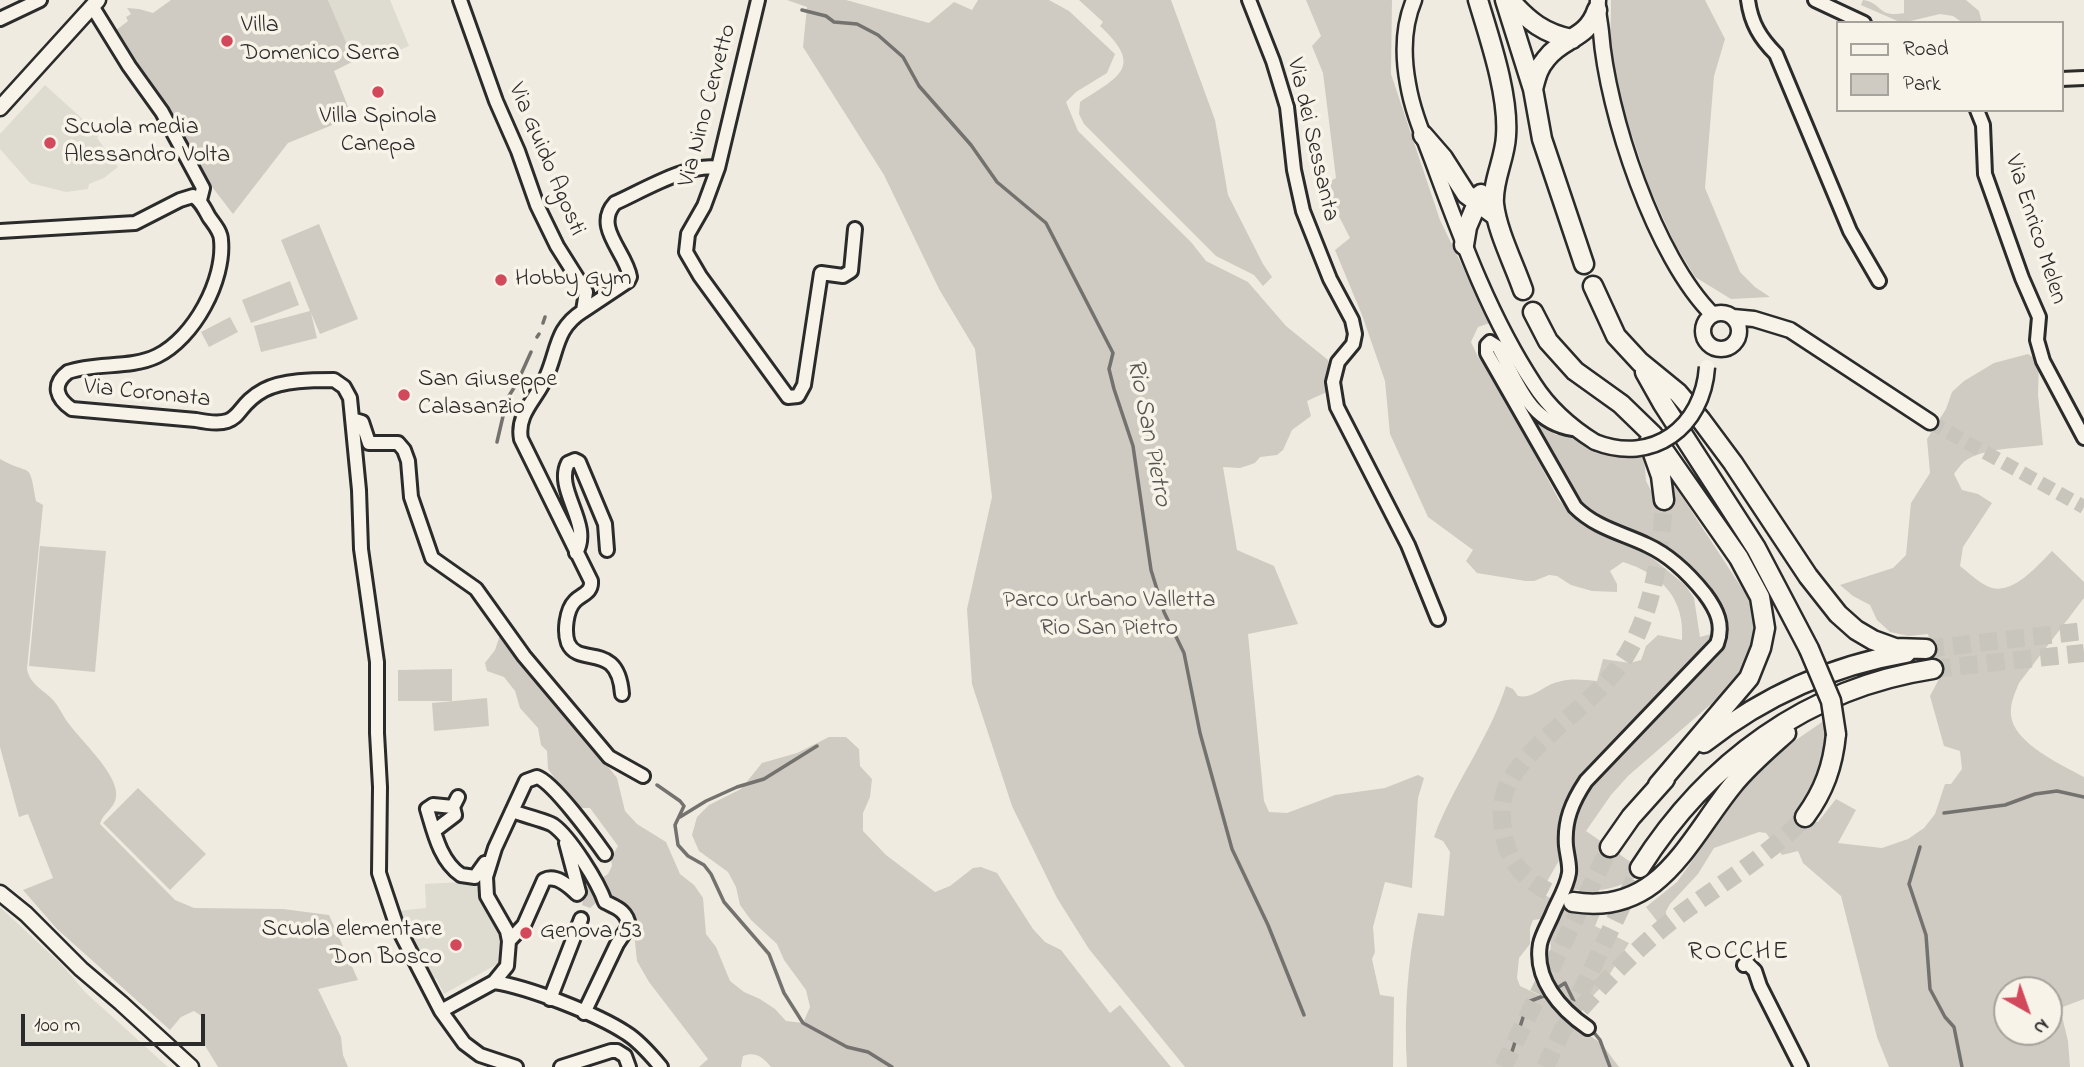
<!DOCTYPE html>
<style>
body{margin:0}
#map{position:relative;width:2084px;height:1067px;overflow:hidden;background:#efebe0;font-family:"Indie Flower",sans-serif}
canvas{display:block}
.legend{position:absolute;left:1836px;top:21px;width:228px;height:91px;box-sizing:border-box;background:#f7f3e8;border:2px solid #a5a39c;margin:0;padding:9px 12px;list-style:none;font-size:21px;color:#2b2b2b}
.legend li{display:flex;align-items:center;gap:14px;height:35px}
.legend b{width:35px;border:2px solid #a5a39c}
.north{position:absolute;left:1993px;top:976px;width:70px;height:70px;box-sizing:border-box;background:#f7f3e8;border:2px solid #a5a39c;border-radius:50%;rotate:140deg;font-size:19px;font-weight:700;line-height:28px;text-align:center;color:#2b2b2b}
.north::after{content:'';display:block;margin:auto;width:24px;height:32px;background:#d1495b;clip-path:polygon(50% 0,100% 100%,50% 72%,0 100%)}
.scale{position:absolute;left:21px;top:1014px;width:184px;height:32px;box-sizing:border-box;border:4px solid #2b2b2b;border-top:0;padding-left:9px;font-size:21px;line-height:24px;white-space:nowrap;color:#2b2b2b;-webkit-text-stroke:5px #f7f3e8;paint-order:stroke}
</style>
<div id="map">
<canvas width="2084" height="1067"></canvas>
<ul class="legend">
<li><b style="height:9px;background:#f7f3e8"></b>Road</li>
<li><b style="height:19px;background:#cfcbc2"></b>Park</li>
</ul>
<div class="north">N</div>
<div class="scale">100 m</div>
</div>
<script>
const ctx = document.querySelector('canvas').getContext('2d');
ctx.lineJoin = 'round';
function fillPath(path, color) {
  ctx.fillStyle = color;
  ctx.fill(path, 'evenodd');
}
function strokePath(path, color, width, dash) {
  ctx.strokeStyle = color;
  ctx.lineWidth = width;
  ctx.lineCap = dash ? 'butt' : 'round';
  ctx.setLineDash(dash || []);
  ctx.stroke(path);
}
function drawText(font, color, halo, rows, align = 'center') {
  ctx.font = font + ' "Indie Flower",sans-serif';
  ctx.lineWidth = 7;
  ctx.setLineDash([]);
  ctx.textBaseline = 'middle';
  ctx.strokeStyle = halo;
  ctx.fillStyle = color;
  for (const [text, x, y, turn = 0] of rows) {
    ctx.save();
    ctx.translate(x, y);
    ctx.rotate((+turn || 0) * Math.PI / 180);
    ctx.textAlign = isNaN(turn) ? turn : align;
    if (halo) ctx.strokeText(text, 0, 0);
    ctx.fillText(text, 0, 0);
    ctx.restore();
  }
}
const built = new Path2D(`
 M328 0H390L409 46 381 58 376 47 352 57Z
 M45 85 99 134 97 138 118 167 104 178 89 184 88 189 66 192 30 183 0 149V134Z
 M481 881 502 934 504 943 499 963 444 994 436 978 432 980 397 911 426 908 425 884Z
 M0 907 61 964 86 993 168 1067H0Z`);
const green = new Path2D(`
 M171 0H328L354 61 334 71 352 117 288 143 233 214 196 166 115 31 128 21 126 17 131 14 127 8 139 9 153 13Z
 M787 0H846L929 23 954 2 972 10 978 0H1049L1069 11 1115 54 1107 73 1076 92 1066 102 1078 131 1191 242 1206 261 1248 282 1286 326 1328 360 1331 390 1307 401 1311 416 1292 430 1283 450 1277 455 1260 457 1255 463 1240 468 1223 467 1237 550 1274 566 1298 624 1248 634 1264 801 1269 812 1287 813 1335 795 1385 788 1418 775 1424 778 1418 798 1412 888 1385 882 1373 927 1375 952 1372 959 1380 995 1394 997 1393 1067H1185L1089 949 1057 898 1012 806 972 684 967 609 992 497 975 349 939 289 884 175 803 47 807 7Z
 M1079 0H1171L1215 120 1228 195 1263 264 1272 277 1263 286 1254 275 1216 256 1084 124 1079 114 1080 102C1120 76 1144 67 1100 26L1103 22Z
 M1306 0H1392L1391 74 1440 220 1490 323 1478 327 1471 342 1478 357 1510 395 1523 433 1559 500 1571 514 1586 526 1645 552 1685 585 1694 598 1700 637 1711 634C1707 648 1693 668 1685 682L1715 660 1724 648 1728 636 1722 613 1672 554 1636 533 1604 522 1587 511 1574 496 1552 457 1535 419 1556 435 1566 432 1604 452 1644 456 1646 481 1658 504 1675 486 1747 596 1755 619 1753 644 1742 673 1725 692 1628 776 1611 795 1586 831 1645 872C1621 888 1599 894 1570 889L1572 865 1561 857 1541 892C1559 906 1581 907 1603 907L1595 926 1629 943 1603 985 1578 1012C1568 1004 1557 996 1551 984 1541 964 1562 945 1541 919L1533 920 1530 928V944L1519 958 1517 978 1520 986 1550 1000 1569 1022 1601 1043 1619 1067H1407C1404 1016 1407 963 1418 913L1444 916 1450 852 1443 841 1434 837C1453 785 1489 739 1506 686L1513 689 1518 696C1535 699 1543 685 1558 682 1571 678 1584 680 1597 681L1603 659 1630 663 1641 660 1646 646 1658 635 1682 640C1685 599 1662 574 1623 562L1610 571 1617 584V592L1592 591 1571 585 1557 576 1549 575 1534 581H1526L1477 573 1466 561 1473 550 1428 517 1390 434 1385 381 1362 315 1335 250 1350 238 1323 185 1336 178 1323 73 1312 46 1321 36Z
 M1611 0H1705L1725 39 1714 76 1705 188 1740 272 1755 287 1770 297 1731 299 1695 277 1675 244 1649 187 1610 68Z
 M1863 0C1883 3 1877 18 1904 13V0H1966L1979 11 1982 23H1963L1953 16 1940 14 1902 23 1861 5Z
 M319 224 358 319 320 334 311 313 317 338 261 352 254 326 310 311 281 240Z
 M290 281 299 305 251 323 242 300Z
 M230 317 238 332 209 347 201 332Z
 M2028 354 2039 361 2038 395 2043 445C2022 448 1982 448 1965 461 1961 464 1957 470 1954 474L1962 490 1978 494 1992 503 1963 547 1960 566C1968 572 1978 582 1987 586 2011 598 2037 566 2052 551L2084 582V598L2019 683C2015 693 2010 703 2011 715 2013 743 2062 765 2084 777V999L2060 1008 2068 1041 2070 1067H1889L1877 1037 1841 896 1803 863 1798 851 1782 855 1766 833 1759 832 1714 848 1698 874 1670 904 1666 911V921L1660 925 1646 907 1677 882 1753 775 1777 753 1828 718 1826 762 1799 816 1818 822 1836 799 1856 810 1838 843 1882 848 1908 839 1924 828 1935 814 1945 784H1951L1962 769 1960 751 1944 746 1930 696 1939 679 1928 634 1909 636 1890 632 1877 620 1870 605 1853 596 1840 585 1893 568 1906 555 1911 503 1930 473 1927 439 1946 409 1952 392 1964 381 1994 363ZM2007 990H2049V1032H2007Z
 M0 459C32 477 29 459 36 501L43 505 27 669C30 685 44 690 54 701 59 707 62 714 66 720 78 738 120 775 116 797 115 808 102 814 100 824L175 900 194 908 283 909 329 915 358 980 318 989 341 1037 343 1055 348 1067H218L204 1044 203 1017 194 1011 181 1017 170 1030 57 929 23 890 53 878 28 814 19 817 0 747Z
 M40 546 106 551 95 672 29 666Z
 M501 632 617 778 625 811 637 824 666 842 680 874 694 885 703 898 706 934 716 947 730 981 744 992 760 999 775 1009 786 1021 803 1023 810 1007 806 990 784 960 777 944 751 920 740 905 736 887 728 872 699 851 692 835 697 817 709 805 741 789 762 763 797 753 829 737H846L859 749 860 766 872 779 870 797 863 813V831L886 855 935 892 950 886 973 868 981 867 997 873 1033 929 1045 942 1061 950 1110 1013 1120 1005 1171 1067H771C763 1057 755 1051 743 1056L741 1067H699L708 1059 649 982 637 961 633 923 606 900 597 902 590 908 582 905 585 888 608 874 612 866 611 858 618 846 590 808H581L573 803 548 769 547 751 541 745 538 728 520 708 515 691 504 677 487 671 485 663 495 650Z
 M452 669V701H398V670Z
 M487 698 489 726 434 731 432 703Z
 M138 788 206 854 170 890 103 823Z`);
const stream = new Path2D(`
 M802 10 826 16 834 22 857 24 878 35 903 57 919 86 971 145 997 182 1046 223 1113 353 1109 369 1114 389 1133 446 1151 570 1164 612 1184 653 1200 733 1232 849 1268 925 1304 1015
 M543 323 545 317
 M537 337 539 334
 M497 442 507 399 517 383 531 352
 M657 785 680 801 684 806 675 825 678 845 688 856 704 865 711 874 724 902 769 954 784 993 803 1023 847 1047 868 1052 892 1067
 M1944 813 2005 805 2035 794 2057 791 2084 797
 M680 817 706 801 737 787 764 779 817 746
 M1920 847 1909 884 1926 935 1930 989 1945 1017 1954 1027 1962 1067
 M1591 1029 1600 1040 1610 1067
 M1507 1067 1528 1002 1546 995 1565 983 1582 1018`);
const majorTunnel = new Path2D(`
 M1930 422 2084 507`);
const highwayTunnel = new Path2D(`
 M1926 649 2084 631
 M1933 669 2084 653
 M1573 902C1540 890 1511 874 1504 836 1501 819 1500 800 1508 784 1537 731 1602 704 1632 645 1655 600 1661 550 1664 500
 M1563 1029C1597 990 1633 951 1674 919 1718 885 1766 858 1805 817
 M1503 1067 1610 847
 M1545 1067 1640 868`);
const minor = new Path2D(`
 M460 0 496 101 518 151 537 205 557 246 586 292 583 311C556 328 558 349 547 375 538 398 516 413 521 439L591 581C592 593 582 594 575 601 566 610 564 632 568 643 579 668 618 640 622 694
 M758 0 718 168 704 206 688 234 686 252 700 276 788 397 798 396 804 385 821 273 843 276 851 271 855 229
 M1249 0 1273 61 1287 107 1294 170 1303 211 1330 279 1352 320 1355 334 1353 344 1338 362 1333 382 1337 407 1408 545 1438 619
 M1748 0C1751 23 1760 38 1776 54L1850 231 1879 281
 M1815 0 1864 23
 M92 6 129 66 162 112 203 188 200 200
 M0 19 40 0
 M2061 79 2084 78
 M1977 110 1983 125 1985 174 2022 278 2039 317 2037 340 2043 361 2084 438
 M0 231 135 223 180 200 193 196C201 201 204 208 209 217 214 224 221 232 221 240 225 280 194 338 157 356 130 369 96 362 68 372 51 385 57 399 72 409L196 420C246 430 230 408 264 390 283 380 313 380 334 380L344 387 350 398 359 490 361 549 377 662V733L380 787 379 873 396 924 441 1011 464 1043 480 1055 516 1067
 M583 311 628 281 630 277C626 252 593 227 615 203 642 191 690 162 718 168
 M352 419 362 422 369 443H398L404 450 408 461 411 497 432 558 476 589 524 656 609 757 643 776
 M1573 429C1528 422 1518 382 1498 347L1490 342 1487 345V353L1575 507C1596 528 1622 533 1647 545 1671 556 1689 574 1705 594 1717 610 1724 625 1717 644L1586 781C1572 802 1564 821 1566 846 1567 855 1570 865 1569 873 1567 887 1558 901 1553 913 1549 923 1542 934 1540 944 1534 979 1560 1009 1588 1028
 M576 553C593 524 554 490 568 463L575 460 579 462 605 524 607 550
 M458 797 453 807 433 805 427 809C434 832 440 861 461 875L475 877 485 863
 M512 811C522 815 547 821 553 825 570 837 598 882 605 902 617 908 627 911 629 926L617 944 584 1013
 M434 831 455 815 453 807
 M509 941 524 925 544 880C556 874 569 886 577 894L579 892 566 843
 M1744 965 1748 964 1755 971 1760 986 1801 1067
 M494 982C528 987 597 1014 626 1033 639 1041 651 1055 661 1067
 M550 999 581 919
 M441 1011 494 982 507 966 509 941 507 931 487 896 486 877 495 848 526 781 537 777C553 782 593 837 605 854
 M561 1067 611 1051H617L625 1056 629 1067`);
const major = new Path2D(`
 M1414 0C1403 26 1403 57 1408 84 1413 114 1426 142 1436 170 1463 243 1491 319 1534 384 1550 409 1571 427 1595 442
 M1598 0C1597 11 1600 21 1601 32 1607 113 1655 258 1713 315
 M0 108 98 0
 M1703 331a18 18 0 1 1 36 0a18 18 0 1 1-36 0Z
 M1733 317 1754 319 1790 330 1930 422
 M0 893 26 914 81 969 121 1003 191 1067`);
const highway = new Path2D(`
 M1478 0C1490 40 1509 95 1506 136 1505 159 1492 181 1494 204 1497 231 1514 264 1523 290
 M1505 0 1533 89 1542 139 1584 264
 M1510 0C1528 21 1545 34 1572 39
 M1533 89C1536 78 1538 68 1546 59 1562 37 1587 40 1597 10
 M1423 135 1443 158 1466 194 1496 216
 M1464 245 1467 227 1481 194
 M1593 286 1616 336 1640 362 1678 393 1701 420 1733 463 1808 576 1838 614 1856 630 1873 640 1895 648 1926 649
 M1533 312 1548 341 1575 371 1621 404 1653 435 1739 558 1760 597 1765 628 1761 648 1749 678 1658 785
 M1645 372 1663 404 1756 548 1809 649
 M1649 442 1661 476 1664 500
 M1704 743C1764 696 1830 666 1906 653
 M1805 817C1824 791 1833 766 1836 734
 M1610 847 1631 817 1665 779
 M1640 868C1707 762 1808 688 1933 669
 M1573 902C1659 916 1687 842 1732 786 1748 766 1767 750 1786 733`);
const majorBridge = new Path2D(`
 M1595 442C1653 465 1703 427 1707 367`);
const highwayBridge = new Path2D(`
 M1809 649 1831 701 1836 734`);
const markers = [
 [227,41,7,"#d1495b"],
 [378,92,7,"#d1495b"],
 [50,143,7,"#d1495b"],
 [501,280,7,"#d1495b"],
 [404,395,7,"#d1495b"],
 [526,933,7,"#d1495b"],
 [456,945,7,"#d1495b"]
];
const poiNames = [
 ["Villa",241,27],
 ["Domenico Serra",241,55],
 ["Villa Spinola",378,118,"center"],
 ["Canepa",378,146,"center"],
 ["Scuola media",64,129],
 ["Alessandro Volta",64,157],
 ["Hobby Gym",515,280],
 ["San Giuseppe",418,381],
 ["Calasanzio",418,409],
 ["Scuola elementare",442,931,"right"],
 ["Don Bosco",442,959,"right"],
 ["Genova 53",540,933]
];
const streetNames = [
 ["Via Nino Cervetto",709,106,-75],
 ["Via dei Sessanta",1311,140,77],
 ["Via Guido Agosti",545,160,67],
 ["Via Enrico Melen",2034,230,72],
 ["Via Coronata",147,395,6]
];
const parkNames = [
 ["Parco Urbano Valletta",1109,602],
 ["Rio San Pietro",1109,630]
];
const waterNames = [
 ["Rio San Pietro",1147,433,79]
];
const neighbourhoodNames = [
 ["ROCCHE",1739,954]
];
fillPath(built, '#dedbd1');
fillPath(green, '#cfcbc2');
strokePath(stream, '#74726e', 3.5);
strokePath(majorTunnel, '#c8c5bc', 14, [14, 7]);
strokePath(highwayTunnel, '#c8c5bc', 18, [18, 9]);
strokePath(minor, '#2b2b2b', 18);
strokePath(major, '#2b2b2b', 19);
strokePath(highway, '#2b2b2b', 23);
strokePath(minor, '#f7f3e8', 12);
strokePath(major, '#f7f3e8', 14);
strokePath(highway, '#f7f3e8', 18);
strokePath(majorBridge, '#2b2b2b', 19, []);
strokePath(highwayBridge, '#2b2b2b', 23, []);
strokePath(majorBridge, '#f7f3e8', 14);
strokePath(highwayBridge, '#f7f3e8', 18);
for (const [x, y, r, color] of markers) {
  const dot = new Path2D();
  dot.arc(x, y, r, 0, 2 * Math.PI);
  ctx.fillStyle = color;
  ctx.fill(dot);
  strokePath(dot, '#f7f3e8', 2.5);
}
drawText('24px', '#2b2b2b', '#f7f3e8', poiNames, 'left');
drawText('24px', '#2b2b2b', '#f7f3e8', streetNames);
drawText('24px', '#545351', '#f7f3e8', parkNames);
drawText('italic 26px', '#555552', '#f7f3e8', waterNames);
ctx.letterSpacing = '2px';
drawText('26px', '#2b2b2b', '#f7f3e8', neighbourhoodNames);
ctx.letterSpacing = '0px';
</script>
